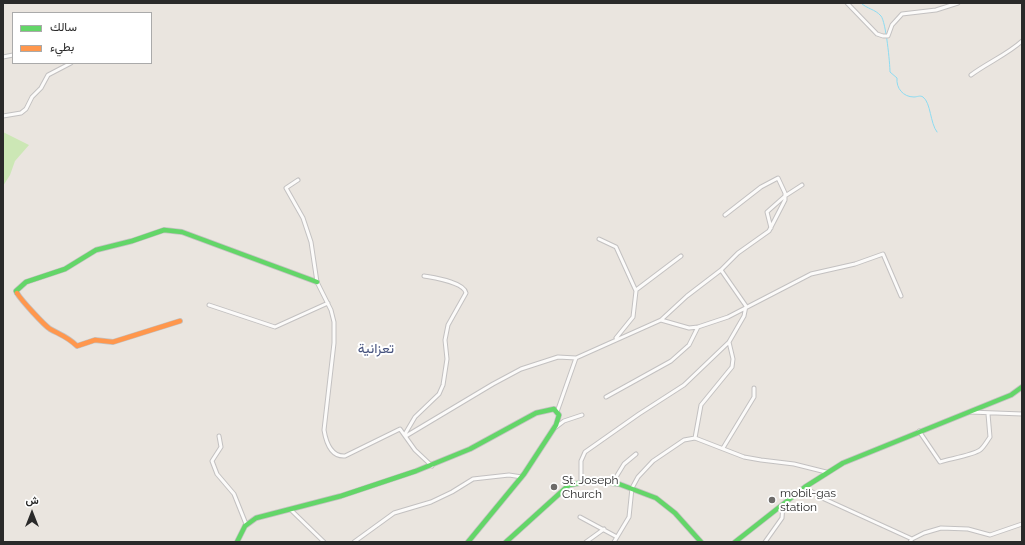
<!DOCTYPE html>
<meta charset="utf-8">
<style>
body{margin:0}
#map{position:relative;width:1025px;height:545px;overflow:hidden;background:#eae5df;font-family:Raleway,Vazirmatn,sans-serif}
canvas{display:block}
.frame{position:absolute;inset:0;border:4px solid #2a2a2a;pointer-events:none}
.legend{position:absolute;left:12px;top:12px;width:140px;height:52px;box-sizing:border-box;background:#fff;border:1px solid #aaa;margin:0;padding:5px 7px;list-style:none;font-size:12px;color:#2a2a2a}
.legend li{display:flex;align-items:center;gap:8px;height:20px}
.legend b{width:20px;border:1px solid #aaa}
.north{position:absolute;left:12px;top:493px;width:40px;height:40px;-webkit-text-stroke:3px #fff;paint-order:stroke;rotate:0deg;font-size:11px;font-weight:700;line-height:16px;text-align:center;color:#2a2a2a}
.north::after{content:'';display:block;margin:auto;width:14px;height:18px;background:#2a2a2a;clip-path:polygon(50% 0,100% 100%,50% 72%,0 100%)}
</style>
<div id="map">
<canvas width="1025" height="545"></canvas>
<div class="frame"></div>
<ul class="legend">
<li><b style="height:5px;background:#63d668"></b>سالك</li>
<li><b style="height:5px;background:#ff974d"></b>بطيء</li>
</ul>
<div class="north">ش</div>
</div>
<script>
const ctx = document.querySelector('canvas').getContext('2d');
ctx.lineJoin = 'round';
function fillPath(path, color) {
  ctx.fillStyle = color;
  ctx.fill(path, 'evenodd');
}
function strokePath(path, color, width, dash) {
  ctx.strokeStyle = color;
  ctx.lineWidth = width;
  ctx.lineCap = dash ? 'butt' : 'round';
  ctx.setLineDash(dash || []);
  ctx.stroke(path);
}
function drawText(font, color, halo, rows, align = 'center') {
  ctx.font = font + ' Raleway,Vazirmatn,sans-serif';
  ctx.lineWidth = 4;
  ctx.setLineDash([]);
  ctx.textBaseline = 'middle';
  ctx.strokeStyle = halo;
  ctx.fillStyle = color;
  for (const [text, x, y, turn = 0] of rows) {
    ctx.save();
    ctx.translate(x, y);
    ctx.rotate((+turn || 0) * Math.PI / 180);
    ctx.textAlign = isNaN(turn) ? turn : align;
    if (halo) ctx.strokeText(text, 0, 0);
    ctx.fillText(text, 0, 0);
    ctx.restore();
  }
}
const green = new Path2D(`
 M3 132 29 145 15 161 10 175 3 186Z`);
const stream = new Path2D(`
 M861 3C867 9 875 9 881 16 886 22 890 64 890 72L897 78C896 88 903 97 914 97 917 97 920 95 923 97 931 103 930 123 937 132`);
const street = new Path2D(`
 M847 3 877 34 883 36H888L892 25 902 14 936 10 958 3
 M3 57 13 55
 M971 75C987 63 1008 54 1022 41
 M3 116 21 113 26 109 32 97 41 88 48 75 71 63
 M298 180 286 188 303 218 311 242 317 282 331 310 334 322V343L324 430C326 442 331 457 345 456L400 429 415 450 432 466
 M771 228 767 212 785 196 802 185
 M599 239 616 247 636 291 633 317 616 338
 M636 290 681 256
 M209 305 275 327 328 303
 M698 327 728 317 811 274 855 264 883 254 901 296
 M606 397 671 361 689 345 698 327 689 328 661 320
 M557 412 576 358
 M970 412 1022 414
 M556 427 564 421 582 415
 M919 431 940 462C949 459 973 455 980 450 984 447 987 441 990 437L988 414
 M405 434 415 417 439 394 443 385 447 359 445 340 448 325 466 293C464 282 435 278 424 276
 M219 436 221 447 212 461 217 474 234 494 246 524
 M406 436 493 384 521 369 558 357 576 358 661 320 687 296 721 270
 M695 438 701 405 732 367 733 359 729 342 744 316 746 306 721 270 738 253 769 231 785 200V193L778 178 761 187 725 215
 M723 448 754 397V388
 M581 480V461L585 452 639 414 684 385 729 342
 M613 482 624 464 636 454
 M805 487 820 497 912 539
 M291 510 324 542
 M580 517 617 537
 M354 542 394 513 431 502 452 492 473 479 509 475 522 477
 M586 542 604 529
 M614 542 629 517 632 488 638 477 653 461 684 440 695 438 744 457 761 460 794 464 826 472
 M765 542 782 518 783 505
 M910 542 912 539 924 533 941 528 968 529 990 535 1022 524`);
const fast = new Path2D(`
 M17 293 16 291 26 282 65 269 96 250 132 241 164 230 182 232 317 282
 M237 542 245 526 256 518 341 496 416 471 470 449 536 413 554 409 559 415 556 425 524 474 468 542
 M506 542 569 485 592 481 619 484 656 498 675 513 701 542
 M735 542 805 487 843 463 1011 395 1022 387`);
const slow = new Path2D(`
 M17 293C21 300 44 325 50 329 61 335 68 337 77 346L95 340 113 342 180 321`);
const markers = [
 [554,487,4,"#6d6b69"],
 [772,500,4,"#6d6b69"]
];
const poiNames = [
 ["St. Joseph",562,480],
 ["Church",562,494],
 ["mobil-gas",780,493],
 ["station",780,507]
];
const quarterNames = [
 ["تعزانية",376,349]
];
fillPath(green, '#cce7b5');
strokePath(stream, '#8ddbf1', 1);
strokePath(street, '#c3c1c1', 5);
strokePath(fast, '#c3c1c1', 6);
strokePath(slow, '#c3c1c1', 6);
strokePath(street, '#fcfbfa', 3);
strokePath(fast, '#63d668', 4.5);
strokePath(slow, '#ff974d', 4.5);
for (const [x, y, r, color] of markers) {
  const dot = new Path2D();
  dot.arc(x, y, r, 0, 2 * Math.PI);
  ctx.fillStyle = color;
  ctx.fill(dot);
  strokePath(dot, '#fff', 1.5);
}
drawText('12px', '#2a2a2a', '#fff', poiNames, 'left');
drawText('14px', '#47537f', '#fff', quarterNames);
</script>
